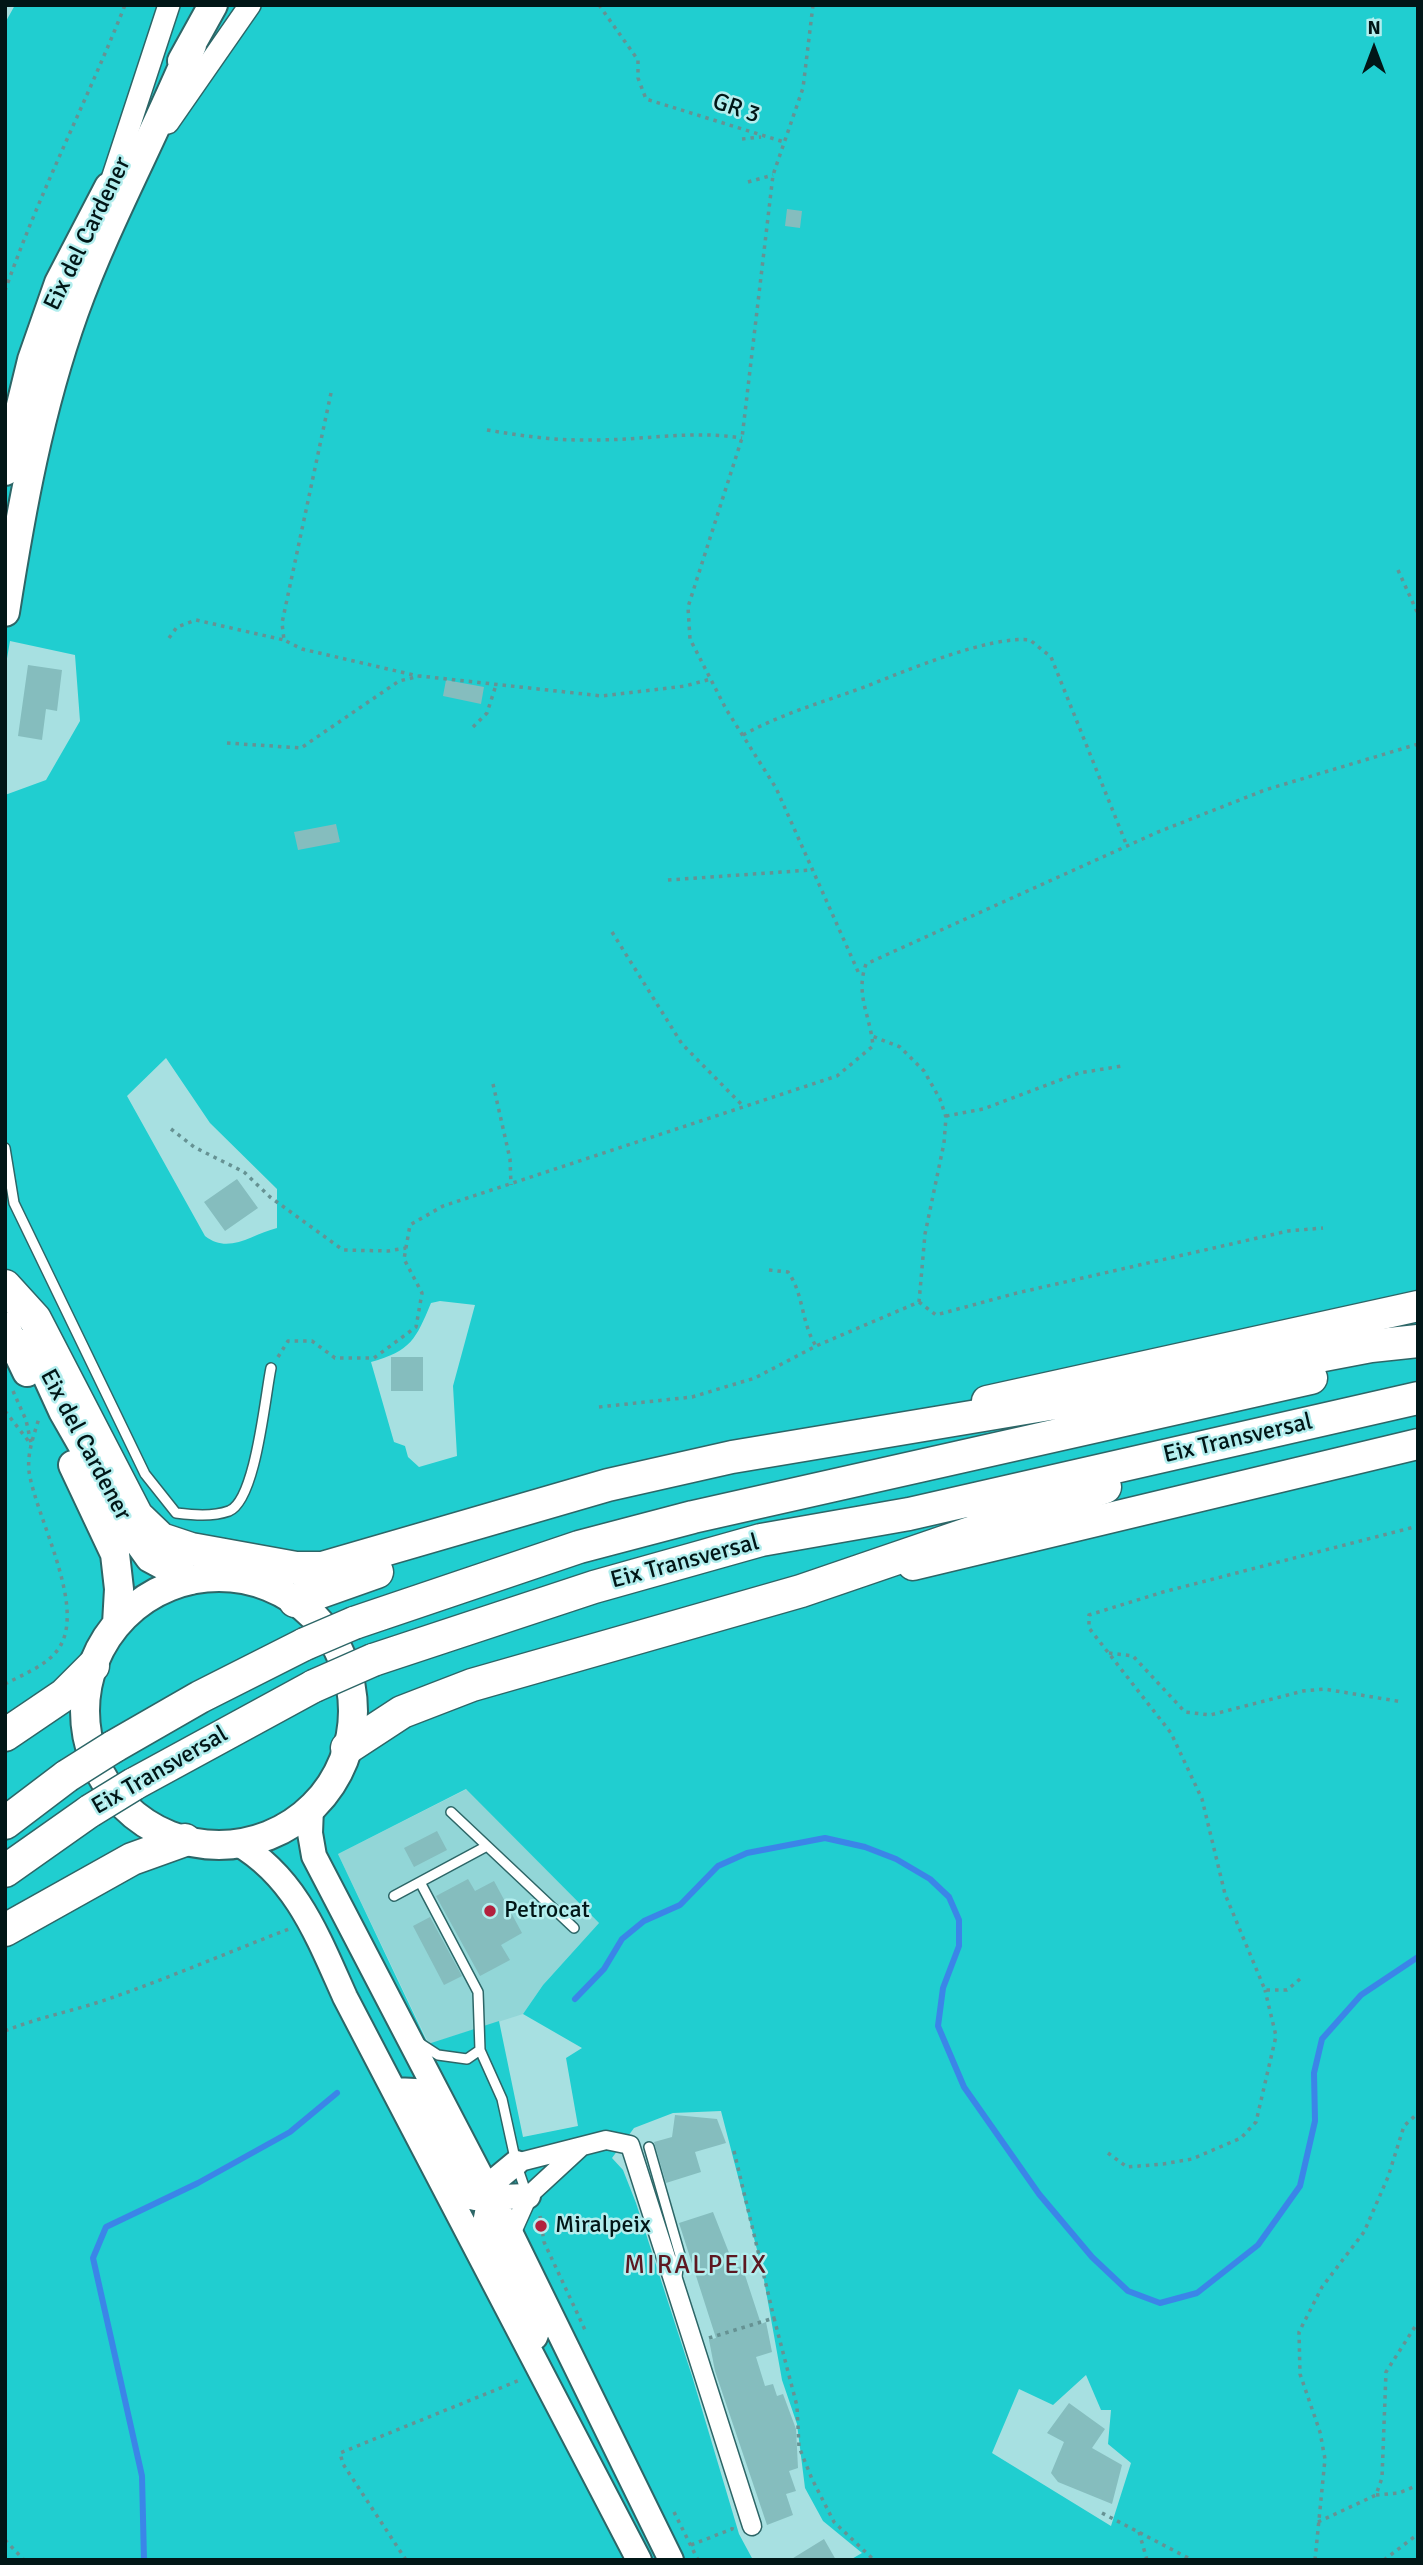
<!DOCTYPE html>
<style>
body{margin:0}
#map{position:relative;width:1423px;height:2565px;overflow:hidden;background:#a7e0e1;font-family:Signika,sans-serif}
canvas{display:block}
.frame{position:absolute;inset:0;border:7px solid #011617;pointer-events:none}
.north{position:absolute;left:1339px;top:14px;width:70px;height:70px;-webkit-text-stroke:5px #b3eeee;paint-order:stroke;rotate:0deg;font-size:19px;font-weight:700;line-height:28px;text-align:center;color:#011617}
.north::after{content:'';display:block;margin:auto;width:24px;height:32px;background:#011617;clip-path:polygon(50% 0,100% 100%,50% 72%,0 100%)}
</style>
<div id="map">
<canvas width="1423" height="2565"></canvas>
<div class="frame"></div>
<div class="north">N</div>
</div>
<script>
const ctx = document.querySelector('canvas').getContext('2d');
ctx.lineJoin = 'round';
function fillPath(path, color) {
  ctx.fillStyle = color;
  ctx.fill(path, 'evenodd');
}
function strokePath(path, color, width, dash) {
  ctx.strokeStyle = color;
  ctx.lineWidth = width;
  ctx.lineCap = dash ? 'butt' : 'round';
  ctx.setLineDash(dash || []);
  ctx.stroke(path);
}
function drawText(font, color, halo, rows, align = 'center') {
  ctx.font = font + ' Signika,sans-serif';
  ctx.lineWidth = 5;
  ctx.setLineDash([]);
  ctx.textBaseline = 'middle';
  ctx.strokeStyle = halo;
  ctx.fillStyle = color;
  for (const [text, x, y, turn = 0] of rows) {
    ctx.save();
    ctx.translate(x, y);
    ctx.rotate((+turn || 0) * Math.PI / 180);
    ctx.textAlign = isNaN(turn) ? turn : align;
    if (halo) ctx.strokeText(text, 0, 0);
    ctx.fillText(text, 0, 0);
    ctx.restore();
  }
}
const built = new Path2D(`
 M467 1789 599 1923 543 1985 523 2014 429 2044 338 1854Z`);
const green = new Path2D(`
 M15 5H1418V2560H850L862 2553 823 2521 805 2488 797 2424 782 2380 762 2269 721 2111 673 2113 634 2128 612 2158 623 2170 636 2203 692 2376 739 2534 753 2560H5V795L46 780 80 721 75 655 10 641 5 670V23ZM166 1058 210 1123 277 1189V1228C252 1234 229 1255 205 1236L127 1096ZM440 1301 475 1305 453 1386 457 1456 419 1467 408 1457 405 1446 394 1442 371 1362C411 1351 416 1339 431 1303ZM466 1789 599 1923 543 1985 523 2014 582 2048 566 2058 578 2126 523 2137 499 2021 428 2044 338 1854ZM1086 2375 1101 2410H1111L1108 2444 1131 2463 1111 2526 992 2453 1019 2389 1053 2405Z`);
const stream = new Path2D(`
 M575 1999 604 1969 622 1939 644 1921 680 1905 718 1866 747 1853 825 1838 865 1847 896 1859 930 1879 949 1897 959 1920V1946L943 1988 938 2026 964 2087 1039 2194 1092 2257 1128 2291 1160 2303 1197 2293 1258 2245 1300 2186 1315 2121 1314 2073 1322 2039 1361 1995 1418 1957
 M144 2560 142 2476 93 2258 106 2227 198 2183 290 2132 337 2093`);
const building = new Path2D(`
 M787 209 802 211 800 228 785 226Z
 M28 665 62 670 57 711 46 709 42 740 18 736Z
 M446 680 484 687 481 704 443 696Z
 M336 824 340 842 298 850 294 832Z
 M237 1179 258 1208 225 1231 204 1202Z
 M391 1357H423V1391H391Z
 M437 1831 447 1850 414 1867 404 1848Z
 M468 1879 475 1891 494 1881 522 1933 501 1945 510 1960 480 1976 436 1896Z
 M430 1917 462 1976 444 1985 413 1926Z
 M675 2115 717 2119 726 2143 695 2152 701 2172 666 2183 654 2142 672 2137Z
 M713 2212 735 2268 742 2266 761 2324 766 2322 772 2352 756 2357 765 2386 773 2384 777 2396 783 2394 796 2429 798 2468 789 2471 796 2491 786 2494 793 2515 767 2525 715 2371 709 2340 716 2338 679 2223Z
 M1069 2403 1105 2429 1092 2448 1122 2465 1112 2504 1058 2482 1051 2473 1064 2442 1047 2433Z
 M824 2539 836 2560H790Z`);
const path = new Path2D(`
 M599 5 638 60V78L646 99 784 142
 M813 5 803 88 773 175 742 438 688 607 690 639 726 709 776 788 860 976
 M742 139 761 137
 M748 182 773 175
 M5 291C39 193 87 101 125 5
 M331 393 282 623 284 640 302 649 418 676
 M487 430C523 436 558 441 595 440 646 440 691 430 742 438
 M1398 570 1418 614
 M169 638 177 627 196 620 284 640
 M473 727 487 713 496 685
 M743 735C783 713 824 702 867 686 905 671 991 635 1030 640L1051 657 1127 846
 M227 743 301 748 399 681 420 676 602 696 685 686 711 679
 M668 880 811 870
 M612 932 682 1044 744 1107
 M493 1084 510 1159 511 1185
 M946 1116 983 1109 1079 1073 1122 1066
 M171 1129 194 1147 244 1172 270 1197 343 1250 388 1251 406 1248
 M769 1270 788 1272C804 1294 801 1323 816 1346
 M919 1302 936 1315 1017 1293 1288 1231 1323 1228
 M278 1357 288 1341H312L335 1358H374L416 1327 422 1293 404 1259 410 1225 443 1206 837 1076 873 1046C870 1014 855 995 866 964L1158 832 1265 790 1418 744
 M13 1391 26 1420 31 1443
 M599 1407 692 1397 755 1378 816 1346 919 1302 925 1234 944 1143 946 1117 940 1099 924 1071 900 1047 872 1036
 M5 1411 30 1443
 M1109 1653 1133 1656 1185 1712 1210 1715 1303 1691 1324 1689 1403 1702
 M5 1684C22 1675 48 1665 59 1648 87 1606 35 1516 29 1471 27 1453 34 1435 39 1418
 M1300 1979 1287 1990H1265L1225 1894 1202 1799 1171 1733 1089 1628V1615L1163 1592 1418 1526
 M5 2031C39 2017 74 2011 108 1999 169 1978 229 1952 289 1929
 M734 2151 774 2318
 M1108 2153 1127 2167 1163 2164 1192 2159 1241 2138 1256 2122 1276 2036 1265 1990
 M540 2216 544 2242 586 2332
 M709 2338 774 2318 797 2406 799 2447 812 2479 834 2522 874 2560
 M1376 2495 1399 2493 1418 2485
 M674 2512 698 2560
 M1102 2513 1192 2560
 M1318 2522 1376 2495 1382 2478 1386 2372 1418 2322
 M1139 2532 1147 2560
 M5 2540 24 2560
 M691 2545 732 2529 733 2525
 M406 2560 343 2464 340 2453 520 2380
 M1315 2560 1325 2459 1320 2432 1300 2374 1299 2332 1322 2287 1364 2232 1388 2177 1404 2126 1418 2113
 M1384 2560 1418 2534`);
const service = new Path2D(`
 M5 1148 14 1203 145 1474 176 1513C193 1515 212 1517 229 1511 256 1500 265 1396 271 1368
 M451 1812 574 1928
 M420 1882 478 1992 480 2050 502 2099 516 2163 527 2195
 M394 1896 487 1846
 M418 2042 438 2055 467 2059 480 2050
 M649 2147 680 2255 677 2276`);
const minor = new Path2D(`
 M516 2163 606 2140 630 2145 752 2526
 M511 2234 528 2196 580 2148`);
const tertiary = new Path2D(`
 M168 123 250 5
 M110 185 169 5`);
const secondary = new Path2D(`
 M311 1808 310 1833 314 1856 511 2234 671 2560
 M237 1843C296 1877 318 1937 345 1997L639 2560
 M394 2090 415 2091 466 2191 474 2198 528 2196
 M516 2163 493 2182 485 2223 538 2329 535 2337`);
const primary = new Path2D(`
 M182 61 213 5
 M5 471 32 360 59 283 109 187
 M5 612C21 510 39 410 74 312 107 221 155 135 192 45
 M5 1326 27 1372
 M31 1341 63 1411 135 1537 150 1558 191 1580
 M73 1465 115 1554 119 1589 117 1624
 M85 1711a134 134 0 1 1 268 0a134 134 0 1 1-268 0Z`);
const trunk = new Path2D(`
 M987 1401 1418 1306
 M913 1565 1418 1444`);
const motorway = new Path2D(`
 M5 1286 35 1319 137 1516 161 1539 191 1549 296 1568H322L608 1485 732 1457 1187 1381 1371 1346 1418 1341
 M295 1601 377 1572
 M354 1623 579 1547 693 1517 1311 1378
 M373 1660 594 1587 761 1540 909 1514 1418 1398
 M5 1735 64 1695 93 1666
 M113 1747 200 1697 305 1644
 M347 1748 402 1712 472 1685 801 1591 1105 1487
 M134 1784 314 1686
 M5 1823 67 1776
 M5 1871 90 1811
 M5 1930 132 1859 185 1840`);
const motorwayBridge = new Path2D(`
 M305 1644 354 1623
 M314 1686 373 1660
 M67 1776 113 1747
 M90 1811 134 1784`);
const markers = [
 [490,1911,7,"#b3213e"],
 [541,2226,7,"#b3213e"]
];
const streetNames = [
 ["GR 3",736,109,19],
 ["Eix del Cardener",88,234,-64],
 ["Eix Transversal",1238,1439,-13],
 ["Eix del Cardener",85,1445,62],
 ["Eix Transversal",685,1562,-15],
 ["Eix Transversal",160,1771,-30]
];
const poiNames = [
 ["Petrocat",504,1911],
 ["Miralpeix",555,2226]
];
const neighbourhoodNames = [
 ["MIRALPEIX",696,2266]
];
fillPath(built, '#92d6d7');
fillPath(green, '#20ced0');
strokePath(stream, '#3b85e8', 6);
fillPath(building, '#85bdbe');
strokePath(service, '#2d6667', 12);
strokePath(minor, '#2d6667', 21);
strokePath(tertiary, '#2d6667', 24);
strokePath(secondary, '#2d6667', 28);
strokePath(primary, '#2d6667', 32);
strokePath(trunk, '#2d6667', 33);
strokePath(motorway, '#2d6667', 35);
strokePath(path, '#669293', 3.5, [3.5, 5]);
strokePath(service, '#fff', 9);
strokePath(minor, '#fff', 18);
strokePath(tertiary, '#fff', 21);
strokePath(secondary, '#fff', 24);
strokePath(primary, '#fff', 28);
strokePath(trunk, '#fff', 30);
strokePath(motorway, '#fff', 32);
strokePath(motorwayBridge, '#2d6667', 35, []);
strokePath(motorwayBridge, '#fff', 32);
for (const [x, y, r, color] of markers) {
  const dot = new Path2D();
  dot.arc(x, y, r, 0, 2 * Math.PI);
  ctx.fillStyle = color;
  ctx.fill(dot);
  strokePath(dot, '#b3eeee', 2.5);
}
drawText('24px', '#011617', '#b3eeee', streetNames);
drawText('24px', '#011617', '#b3eeee', poiNames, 'left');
ctx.letterSpacing = '2px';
drawText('26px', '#5d1821', '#b3eeee', neighbourhoodNames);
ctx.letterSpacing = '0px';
</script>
